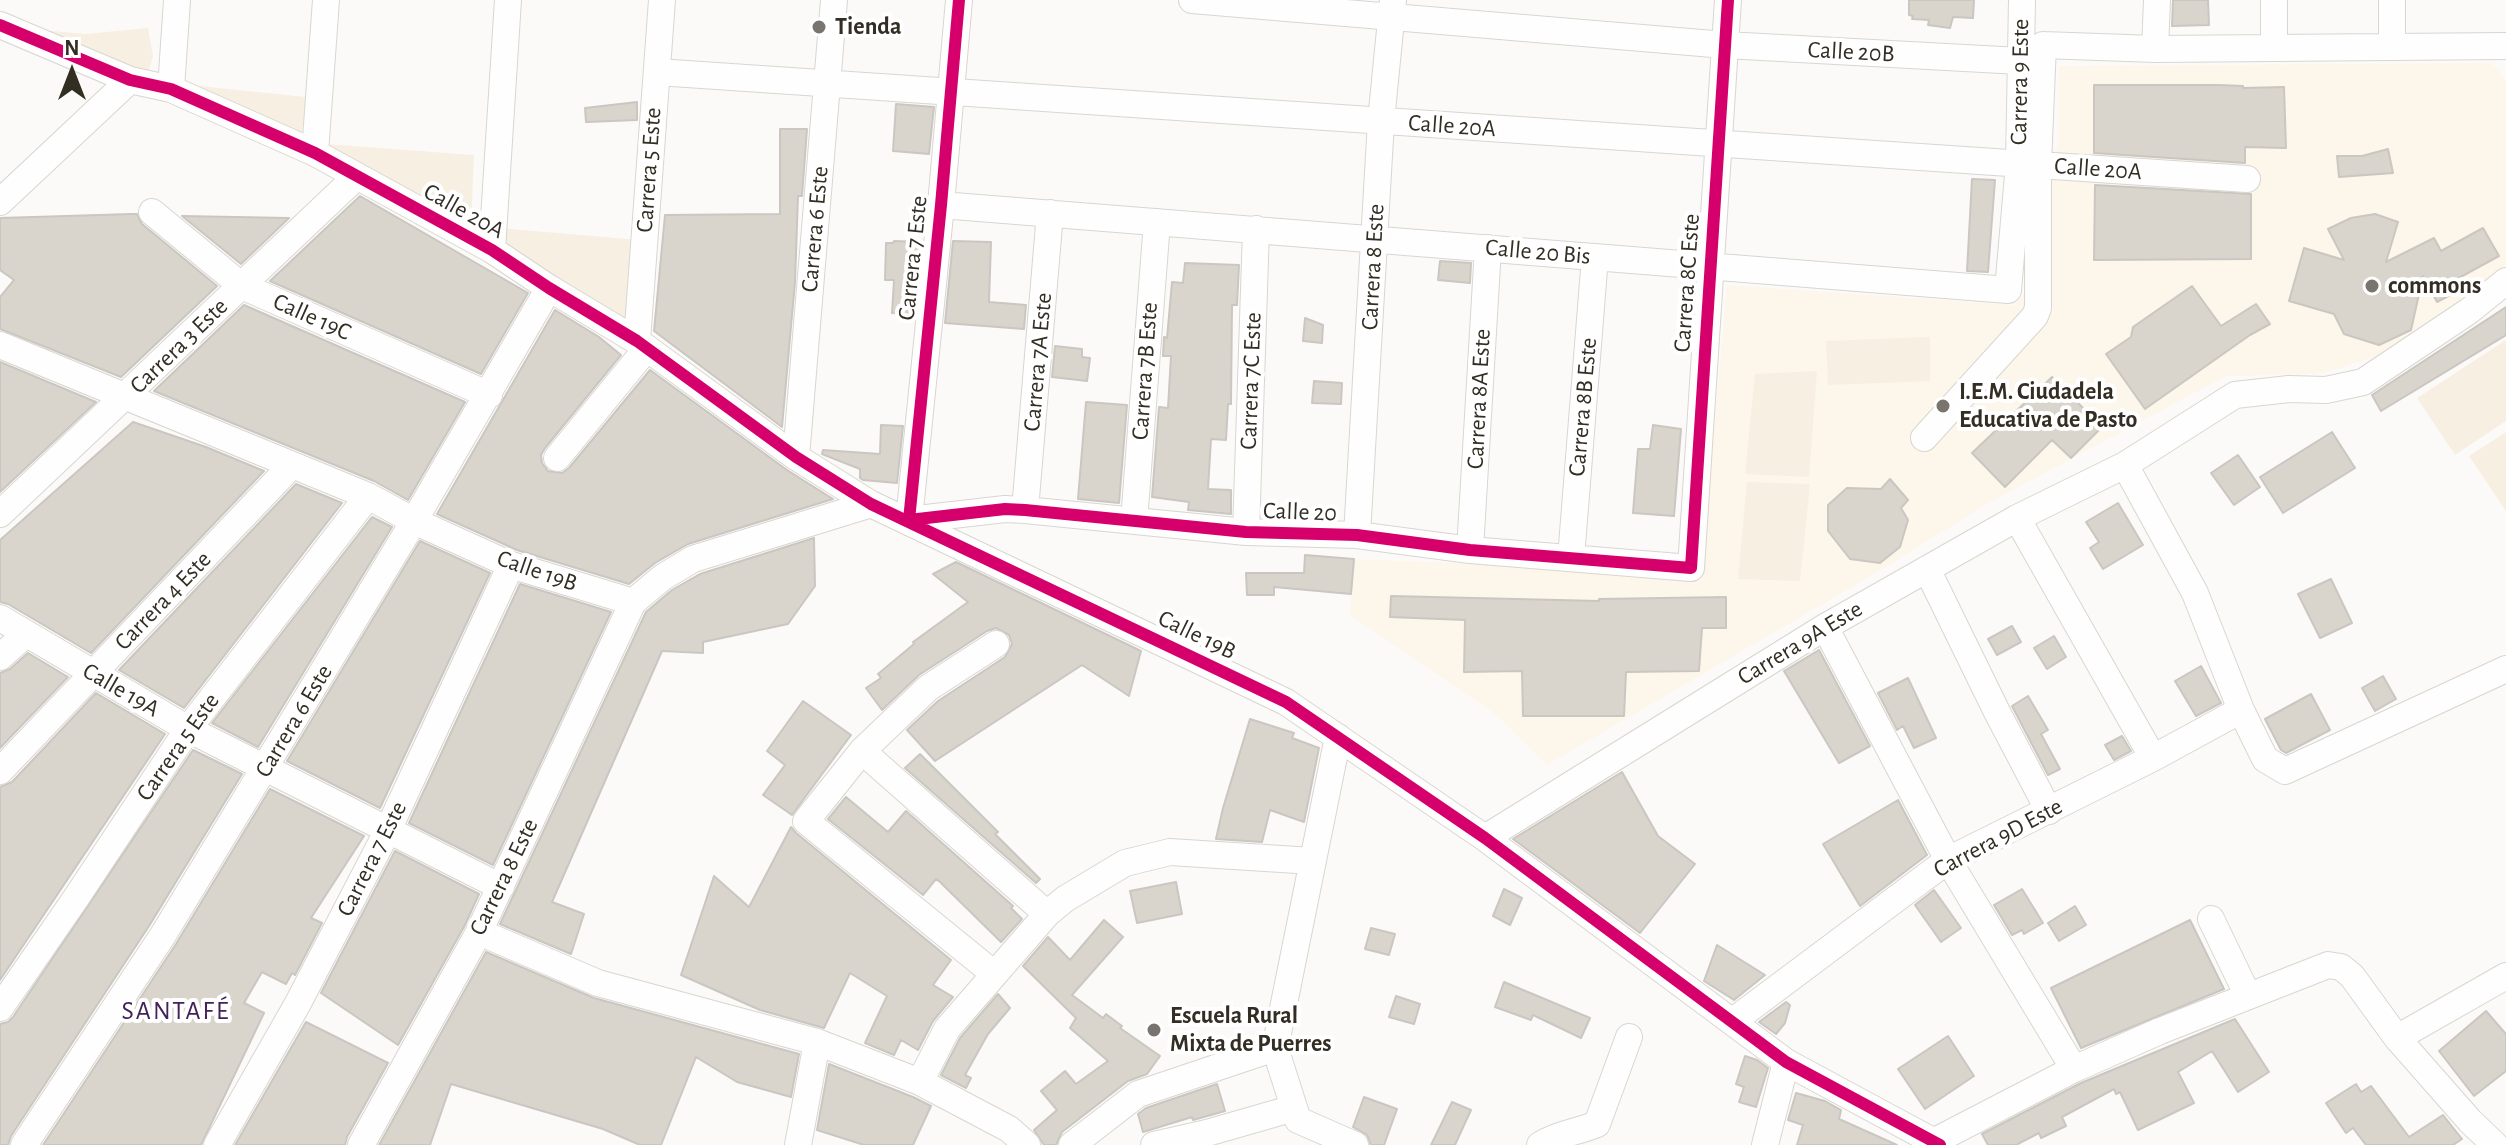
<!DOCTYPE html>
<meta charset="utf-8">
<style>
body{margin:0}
#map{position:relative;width:2506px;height:1145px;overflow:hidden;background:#fcfaf8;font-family:"Alegreya Sans",sans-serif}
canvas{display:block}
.north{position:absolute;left:32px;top:32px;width:80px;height:80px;-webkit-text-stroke:6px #fff;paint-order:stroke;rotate:0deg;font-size:22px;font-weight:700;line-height:32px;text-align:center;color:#332e23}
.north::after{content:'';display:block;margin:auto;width:28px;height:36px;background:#332e23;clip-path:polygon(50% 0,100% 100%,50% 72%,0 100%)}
</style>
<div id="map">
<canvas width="2506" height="1145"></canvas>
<div class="north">N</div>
</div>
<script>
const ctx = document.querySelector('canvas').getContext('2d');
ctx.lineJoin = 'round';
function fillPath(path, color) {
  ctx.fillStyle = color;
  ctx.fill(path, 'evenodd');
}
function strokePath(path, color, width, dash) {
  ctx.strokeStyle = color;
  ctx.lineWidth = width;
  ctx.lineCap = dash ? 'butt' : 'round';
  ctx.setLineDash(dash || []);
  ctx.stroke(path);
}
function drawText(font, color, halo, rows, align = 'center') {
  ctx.font = font + ' "Alegreya Sans",sans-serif';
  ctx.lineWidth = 8;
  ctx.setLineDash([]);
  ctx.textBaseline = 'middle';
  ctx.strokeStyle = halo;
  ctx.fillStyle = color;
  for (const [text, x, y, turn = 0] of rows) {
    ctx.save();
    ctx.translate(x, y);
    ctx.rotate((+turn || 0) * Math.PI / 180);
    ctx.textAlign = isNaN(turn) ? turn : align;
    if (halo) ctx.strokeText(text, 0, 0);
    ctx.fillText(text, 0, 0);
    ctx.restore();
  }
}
const built = new Path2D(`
 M2492 63 2506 81V265L2493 278 2376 357 2318 374 2226 376 1987 504 1876 573 1547 765 1495 714 1350 615 1354 559 1525 566 1701 579 1727 285 2015 305 2032 284 2041 152 2058 150 2059 66Z`);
const green = new Path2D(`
 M148 28 153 56 147 76 32 29 85 34Z
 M180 84 306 97 301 139Z
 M326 144 474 155 471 228 329 151Z
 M499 228 640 240 636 314 614 322 499 249Z
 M1930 337V381L1828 385 1826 341Z
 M2506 340V421L2455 455 2417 398Z
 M1817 371 1809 477 1745 474 1755 374Z
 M2506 432V511L2469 456Z
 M1747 482 1810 484 1800 581 1738 579Z`);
const building = new Path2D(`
 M1909 0H1974L1973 18 1953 17 1950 28 1928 25 1929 20 1912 19 1913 16 1909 15Z
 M2173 0H2208L2209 25 2172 26Z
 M2094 85H2219L2243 86V88L2284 87 2286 148 2245 147V163L2094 153Z
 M637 102V120L586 122 585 108Z
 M896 104 934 107 929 154 893 151Z
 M780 129H807L802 196H798L795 282 782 427 654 331 665 215 780 214Z
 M2388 149 2393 173 2339 177 2337 156H2362Z
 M1972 179 1995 180 1988 272 1967 271Z
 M2095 185 2251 194V259L2094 260Z
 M360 196 528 293 481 374 270 281Z
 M132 214H137L142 224 217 286 121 377 0 329V297L14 280 0 270V218Z
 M2375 214 2398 222 2386 262 2434 238 2441 251 2483 228 2499 256 2455 280 2460 290 2437 302 2423 276 2411 330 2379 345 2344 334 2334 314 2289 301 2304 248 2344 260 2328 229 2351 218Z
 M182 216 289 218 241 264Z
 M894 241 921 242 914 315 892 313 894 280H885L886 243H893Z
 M953 241 991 242 989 302 1026 305 1024 329 945 323Z
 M1440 261 1471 263 1470 283 1438 280Z
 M1185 263 1239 265 1237 305H1232L1231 404H1228L1226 440 1211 439 1208 489 1231 490V514L1188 510 1189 502 1152 497 1159 407 1168 408 1171 356H1163L1164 337 1167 338 1172 282 1183 283Z
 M2192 286 2221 326 2256 304 2270 324 2250 335 2145 409 2106 354 2131 337 2133 327Z
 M244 305 465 402 408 500 374 481 154 391Z
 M2506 307V335L2381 411 2372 395Z
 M555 310 599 337 621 355 545 448 541 455 542 463 548 471 562 473 569 468 650 370 787 470 833 499 688 544 655 563 629 584 517 550 437 514Z
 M1305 318 1323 325 1322 343 1303 341Z
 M1055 346 1082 349V357L1090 358 1087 381 1052 377Z
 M0 362 96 402 0 492Z
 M2052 377 2102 427 2071 458 2052 440 2005 487 1972 453Z
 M1314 381 1342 383 1341 404 1312 403Z
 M1086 402 1127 405 1119 503 1078 499Z
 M133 422 206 447 264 471 91 653 8 604 0 602V540Z
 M881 425 903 426 897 483 863 480 860 478V469L822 454 823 450 880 454Z
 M1653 425 1681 429 1674 516 1633 513 1638 449H1650Z
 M2332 432 2355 468 2283 513 2260 477Z
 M2238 455 2260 487 2234 505 2211 473Z
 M1890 479 1908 500 1901 508 1908 520 1900 547 1880 563 1850 559 1828 531V505L1847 488 1881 489Z
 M296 484 342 503 184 708 119 670Z
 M2118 503 2143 545 2103 569 2090 548 2099 542 2086 522Z
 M372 517 392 527 258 747 212 723Z
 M814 538 815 586 788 624 703 642V653L662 651 552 902 584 914 571 954 500 924 646 612 672 590 700 574Z
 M420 541 490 573 380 808 287 761Z
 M1305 555 1354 559 1351 594 1274 587V595H1247L1246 573H1304Z
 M956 562 1141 651 1129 696 1082 665 935 761 907 730 938 701 1005 657 1012 644 1009 635 996 628 987 631 919 675 882 710 866 688 881 678 878 674 914 644 913 642 968 602 933 574Z
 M2331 579 2352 623 2320 638 2298 594Z
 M520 584 611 612 493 865 409 823Z
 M1391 596 1599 601V599L1726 597V628H1702L1699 671 1626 672 1624 716H1523L1522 671 1464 672 1465 620 1390 617Z
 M2012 626 2021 642 1997 655 1988 639Z
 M2054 636 2066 657 2047 669 2034 648Z
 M1819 650 1870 746 1839 763 1784 671Z
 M28 653 68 677 0 748V673L10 669Z
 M2201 666 2221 703 2196 716 2175 681Z
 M2383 676 2396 699 2375 711 2362 688Z
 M1908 678 1936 738 1914 748 1903 726 1897 730 1878 693Z
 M96 693 165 734 0 980V787L12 782Z
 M2311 694 2330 730 2286 753 2281 750 2265 719Z
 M2028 696 2048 730 2041 734 2060 769 2048 775 2012 706Z
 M803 701 851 735 792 815 763 795 785 765 767 751Z
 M1250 719 1294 733 1292 738 1319 748 1304 822 1270 810 1262 842 1216 839 1223 808Z
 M2122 736 2131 751 2114 760 2105 745Z
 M193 750 242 774 149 926 11 1136 8 1145H0V1024L8 1022 13 1017Z
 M920 754 998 832 995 834 1040 879 1036 883 905 768Z
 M1622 772 1658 836 1695 864 1640 933 1513 839Z
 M270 789 364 836 311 918 322 923 295 975 292 973 286 984 262 972 244 1003 264 1013 201 1145H43L176 944Z
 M846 797 888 832 906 811 1013 906 1011 908 1022 919 1001 942 940 882 936 879 923 895 828 819Z
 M1898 800 1927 855 1860 906 1823 844Z
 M791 827 796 833 951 960 933 985 953 997 933 1021 918 1050 901 1040 894 1055 865 1043 887 996 850 973 824 1028 760 1010 681 975 714 876 749 907Z
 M395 851 479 894 465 925 398 1045 321 993Z
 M1176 882 1182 914 1137 923 1130 891Z
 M1504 889 1522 898 1510 925 1493 916Z
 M2022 889 2043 923 2024 934 2022 930 2012 935 1994 905Z
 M1934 890 1961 928 1941 942 1915 905Z
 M2075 906 2086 925 2059 941 2048 923Z
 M1104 920 1123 937 1072 995 1103 1018 1106 1014 1122 1026 1120 1028 1160 1056 1147 1074 1128 1081 1062 1132 1056 1145H1044L1034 1130 1057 1110 1041 1091 1065 1071 1076 1084 1108 1061 1070 1028 1076 1018 1023 966 1048 937 1070 960Z
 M2190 920 2224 989 2081 1048 2051 988Z
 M1371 928 1395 934 1389 955 1365 949Z
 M1717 945 1765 975 1734 1000 1704 981Z
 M486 952 594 998 799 1054 791 1097 737 1082 696 1057 661 1145H640L603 1129 451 1084 430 1145H379Z
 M1504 982 1590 1018 1581 1038 1533 1015 1531 1020 1495 1007Z
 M998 994 1010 1008 988 1034 965 1075 971 1078 966 1088 941 1075 960 1038Z
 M1396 996 1420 1004 1414 1024 1389 1017Z
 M1786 1002 1790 1005 1785 1023 1776 1034 1759 1022Z
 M2486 1011 2506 1034V1071L2474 1096 2439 1051Z
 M2235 1019 2269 1072 2238 1092 2212 1051 2178 1072 2194 1103 2138 1130 2120 1092 2116 1094 2114 1089 2062 1117 2066 1126 2041 1138 2039 1133 2016 1145H1988L1982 1134 2081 1083Z
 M306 1022 388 1063 347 1137 345 1145H235Z
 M1948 1036 1974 1076 1925 1109 1898 1069Z
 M1745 1056 1757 1060 1768 1068 1756 1107 1739 1102 1744 1087 1736 1084Z
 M829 1064 913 1097 931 1106 913 1145H864L817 1130Z
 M1217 1084 1225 1111 1193 1120 1192 1117 1143 1132 1138 1114 1146 1108Z
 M2356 1084 2361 1092 2371 1086 2409 1137 2443 1115 2462 1139 2453 1145H2366L2353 1128 2346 1133 2326 1103Z
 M1796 1093 1825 1101 1841 1110 1839 1119 1897 1145H1797L1803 1125 1788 1120Z
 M1364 1097 1397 1109 1384 1145H1371L1367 1135 1353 1127Z
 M1452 1102 1471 1110 1455 1145H1431Z`);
const minor = new Path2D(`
 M959 0 941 205 909 520 1005 509 1025 510 1246 532 1357 535 1470 550 1691 568 1728 0
 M1192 0 1725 45 2020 61 2043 45 2155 49 2506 46
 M0 25 130 80 171 89 315 153 492 250 549 288 637 341 796 457 871 504 1286 702 1485 838 1786 1062 1940 1145
 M2392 47V0
 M2274 48V0
 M2155 49 2157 0
 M657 72 2247 179
 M171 89 177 0
 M315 153 326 0
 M0 202 130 80
 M941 205 2008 290 2019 164 2022 0
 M152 212 242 286 489 395
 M492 250 508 0
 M637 341 662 0
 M0 345 368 496 414 521 511 565 633 602
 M1924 438 2035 316 2038 308V165L2043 45
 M796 457 834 0
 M557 458 647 348
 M2125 465 2195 593 2241 710 2265 759 2285 771 2506 669
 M1025 510 1050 213
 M0 514 356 177
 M2017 518 2153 758
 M1134 521 1157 222
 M1246 532 1256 229
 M1357 535 1381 121 1393 0
 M1470 550 1488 248
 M1571 558 1595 257
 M1927 569 1997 712 2049 811
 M0 618 188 729 501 887
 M1825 627 1948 860 2074 1069
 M0 657 26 634
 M1338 737 1275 1048 1298 1120 1355 1145
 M862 751 1047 914
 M0 771 292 465
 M1485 838 1825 627 2017 518 2125 465 2235 395 2289 389 2326 390 2363 382 2469 311 2506 281
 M2211 919 2248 996
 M479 932 598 983 817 1042 920 1082 1009 1129 1027 1145
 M993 973 806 821 862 751 928 688 996 644
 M0 1008 76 898 188 729 368 496
 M1733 1021 1948 860 2153 758 2241 710
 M2397 1038 2506 976
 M920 1082 947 1029 1047 914 1065 899 1125 863 1170 852 1313 861
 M1933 1142 2074 1069 2160 1031 2328 965 2341 967 2352 976 2397 1038 2470 1121 2495 1145
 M24 1145 163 935 414 521 549 288
 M217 1145 297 1005 388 830 511 565
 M361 1145 479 932 633 602 663 577 693 559 871 504
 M798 1145 817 1042
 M1072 1145 1138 1094 1275 1048
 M1154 1145 1207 1133 1294 1108
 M1540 1145C1557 1134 1578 1132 1597 1124L1629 1037
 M1765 1145 1786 1062`);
const cycleway = new Path2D(`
 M959 0 941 205 909 520 1005 509 1025 510 1246 532 1357 535 1470 550 1691 568 1728 0
 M0 25 130 80 171 89 315 153 492 250 549 288 637 341 796 457 871 504 1286 702 1485 838 1786 1062 1940 1145`);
const markers = [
 [819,27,8,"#79756e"],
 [2372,286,8,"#79756e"],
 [1943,406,8,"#79756e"],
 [1154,1030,8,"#79756e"]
];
const poiNames = [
 ["Tienda",835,27],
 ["commons",2388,286],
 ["I.E.M. Ciudadela",1959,392],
 ["Educativa de Pasto",1959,420],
 ["Escuela Rural",1170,1016],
 ["Mixta de Puerres",1170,1044]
];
const streetNames = [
 ["Calle 20B",1851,52,3],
 ["Carrera 9 Este",2020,82,-89],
 ["Calle 20A",1452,126,4],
 ["Calle 20A",2098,169,4],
 ["Carrera 5 Este",649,170,-86],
 ["Calle 20A",464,211,29],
 ["Carrera 6 Este",815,229,-85],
 ["Calle 20 Bis",1538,252,5],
 ["Carrera 7 Este",913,258,-84],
 ["Carrera 8 Este",1373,267,-87],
 ["Carrera 8C Este",1687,283,-86],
 ["Calle 19C",312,317,24],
 ["Carrera 3 Este",179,346,-44],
 ["Carrera 7A Este",1038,362,-85],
 ["Carrera 7B Este",1145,371,-86],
 ["Carrera 7C Este",1251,381,-88],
 ["Carrera 8A Este",1479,399,-87],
 ["Carrera 8B Este",1583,407,-85],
 ["Calle 20",1300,512,2],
 ["Calle 19B",537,571,19],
 ["Carrera 4 Este",163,601,-46],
 ["Calle 19B",1197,635,26],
 ["Carrera 9A Este",1800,643,-31],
 ["Calle 19A",121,690,30],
 ["Carrera 6 Este",294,721,-59],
 ["Carrera 5 Este",178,747,-55],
 ["Carrera 9D Este",1998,838,-28],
 ["Carrera 7 Este",372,859,-63],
 ["Carrera 8 Este",504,877,-64]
];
const neighbourhoodNames = [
 ["SANTAFÉ",176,1011]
];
fillPath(built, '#fdf6ea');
fillPath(green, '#f7efe1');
fillPath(building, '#d9d5cc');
strokePath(building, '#cac6c1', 2);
strokePath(minor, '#d9d6d0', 28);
strokePath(minor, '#fffefe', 26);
strokePath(cycleway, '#d6006c', 12);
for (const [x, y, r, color] of markers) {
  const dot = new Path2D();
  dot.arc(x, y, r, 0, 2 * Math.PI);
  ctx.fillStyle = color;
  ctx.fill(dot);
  strokePath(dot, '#fff', 3);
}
drawText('bold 24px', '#332e23', '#fff', poiNames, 'left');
drawText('24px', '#332e23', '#fff', streetNames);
ctx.letterSpacing = '2px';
drawText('26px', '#42225b', '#fff', neighbourhoodNames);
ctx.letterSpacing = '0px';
</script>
